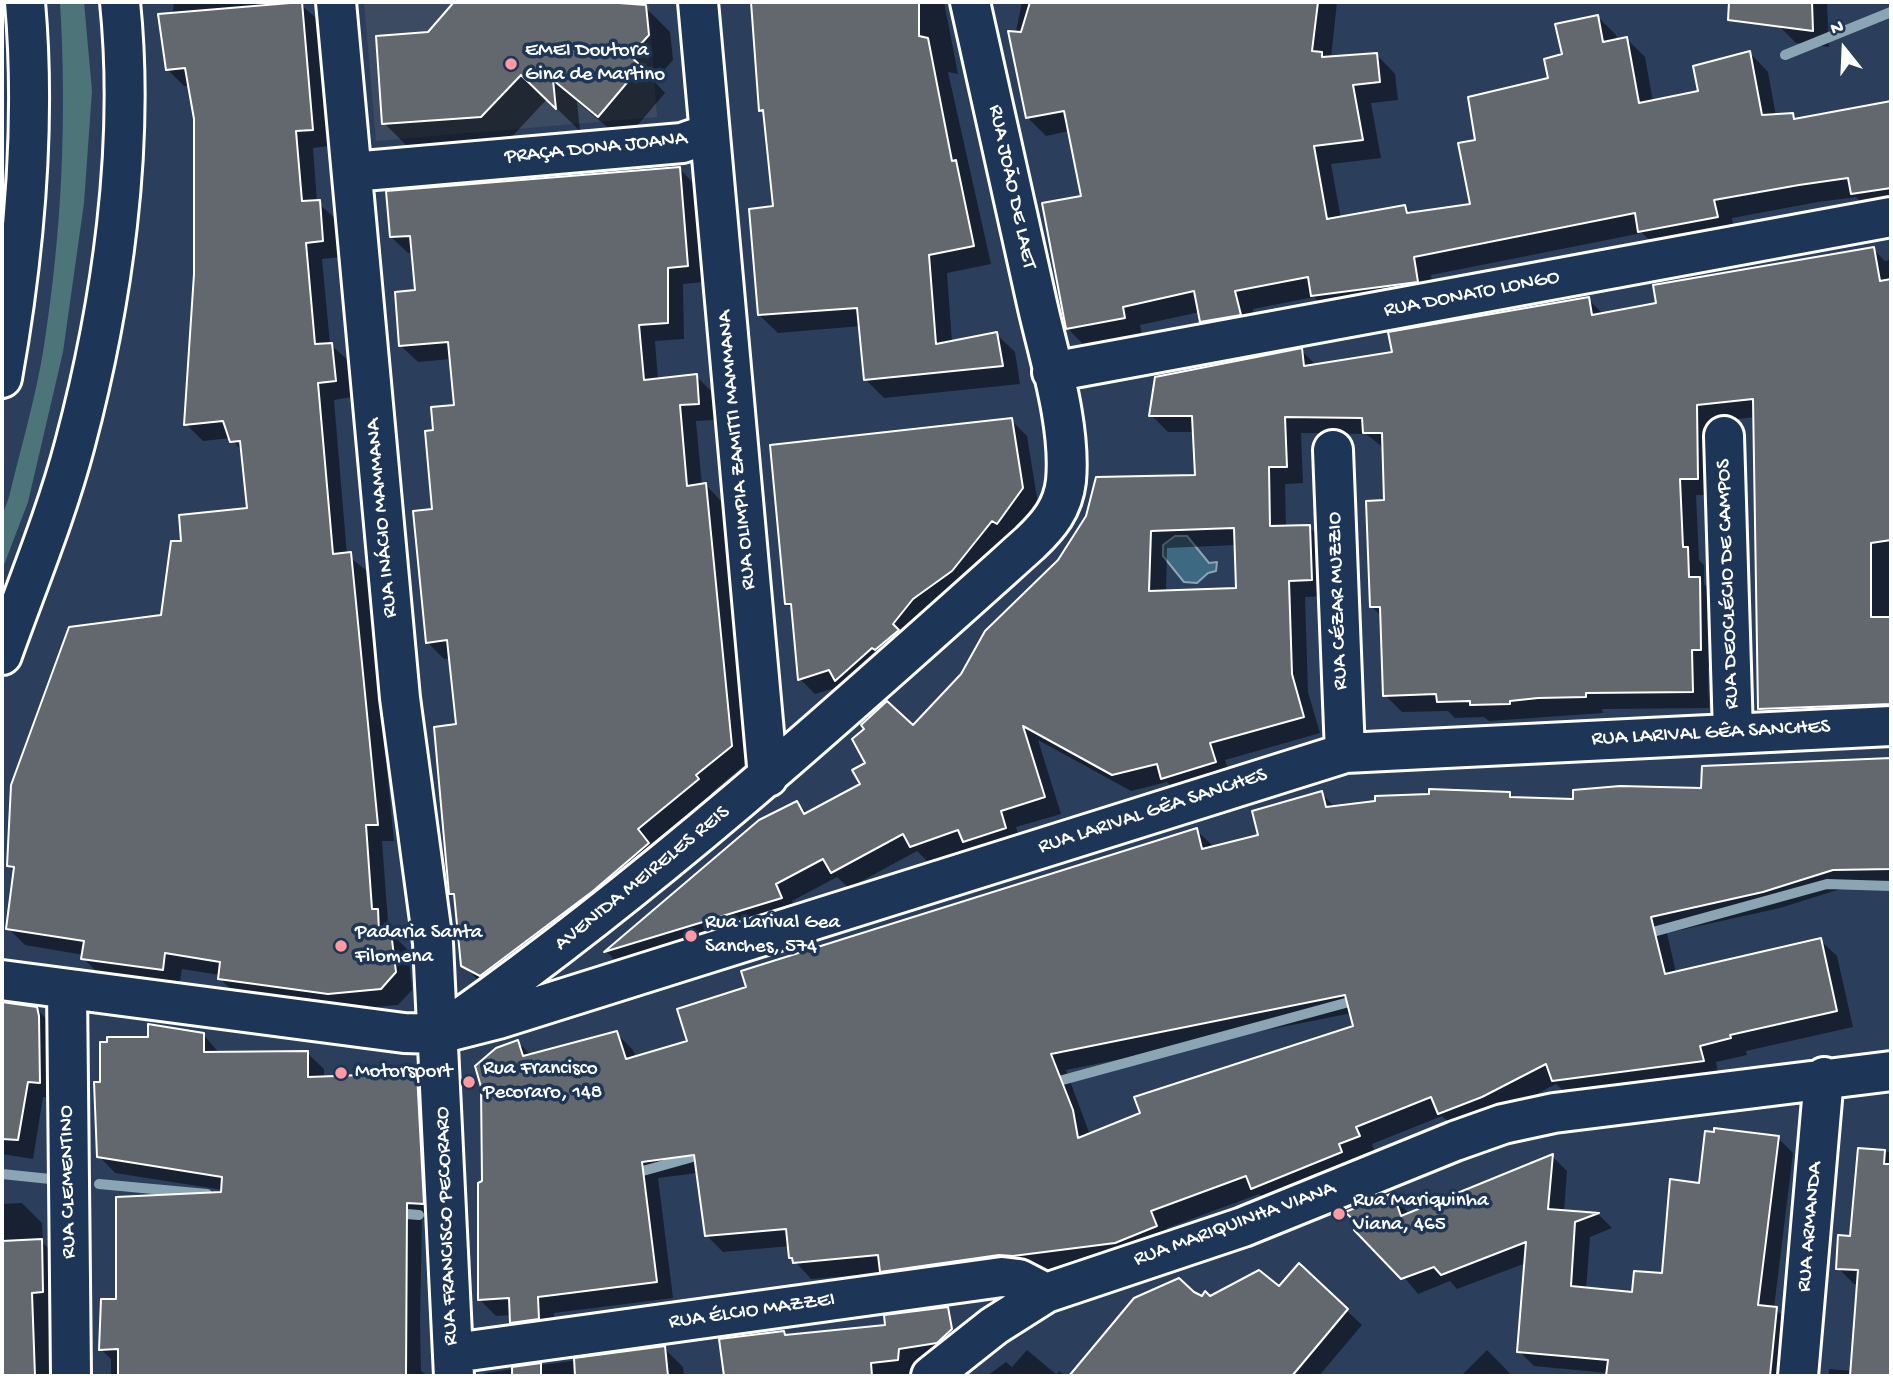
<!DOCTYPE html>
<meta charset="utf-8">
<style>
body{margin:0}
#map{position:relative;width:1893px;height:1378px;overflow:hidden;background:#2b3f5c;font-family:"Gochi Hand",sans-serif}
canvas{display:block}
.frame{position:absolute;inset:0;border:4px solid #fff;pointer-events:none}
.north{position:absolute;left:1809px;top:14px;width:70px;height:70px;-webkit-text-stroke:5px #1d3557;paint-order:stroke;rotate:342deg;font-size:19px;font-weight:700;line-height:28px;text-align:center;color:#fff}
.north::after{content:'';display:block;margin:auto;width:24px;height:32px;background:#fff;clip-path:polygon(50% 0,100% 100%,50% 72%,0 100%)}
</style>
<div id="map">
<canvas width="1893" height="1378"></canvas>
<div class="frame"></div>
<div class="north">N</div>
</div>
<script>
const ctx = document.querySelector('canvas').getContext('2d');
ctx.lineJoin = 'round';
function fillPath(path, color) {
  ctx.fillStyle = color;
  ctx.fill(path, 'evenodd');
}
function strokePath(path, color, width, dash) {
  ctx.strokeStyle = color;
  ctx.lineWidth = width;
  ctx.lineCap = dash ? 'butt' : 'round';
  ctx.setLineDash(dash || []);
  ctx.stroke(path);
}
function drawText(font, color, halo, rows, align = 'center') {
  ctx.font = font + ' "Gochi Hand",sans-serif';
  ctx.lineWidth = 7;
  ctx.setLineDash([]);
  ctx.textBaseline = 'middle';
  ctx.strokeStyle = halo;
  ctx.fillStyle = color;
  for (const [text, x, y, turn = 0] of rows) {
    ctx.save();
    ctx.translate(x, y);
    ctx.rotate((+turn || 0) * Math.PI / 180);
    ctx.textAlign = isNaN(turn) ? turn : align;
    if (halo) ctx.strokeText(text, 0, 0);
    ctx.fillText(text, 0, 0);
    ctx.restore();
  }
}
const built = new Path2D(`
 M364 2H649L657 117 376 141Z`);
const green = new Path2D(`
 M60 2H84L92 91 84 203 63 352 28 502 2 570V516L9 497C21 447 36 397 44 346 62 231 67 118 60 2Z`);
const water = new Path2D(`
 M1175 536H1187L1209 563 1217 562 1216 571 1208 573 1197 583 1184 582 1163 556V545Z`);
const shadow = new Path2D(`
 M174 2H298L318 20 329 146 313 148 317 202 336 219 340 257 322 259 330 344 349 361 352 397 334 400 347 555 367 571 394 841H382L388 922 394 928 395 937 408 950 412 990 398 1005 344 1010 237 995 220 979V975L182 969 179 986 100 975 83 958 84 955 25 945 8 928 16 873 8 866 163 617 183 543 249 510 243 453 231 438 203 441 186 424 196 274V119L190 86H184L167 69Z
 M456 2H604L609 6 645 7 670 32 673 60 654 81 665 93 624 141 577 102 580 131 547 99 507 142 409 148 384 123 429 34Z
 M752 2H944L958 74 948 72 991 264 947 273 952 342 996 334 1015 352 1020 384 884 398 866 380 861 326 778 333 759 315 774 207 766 115 761 110Z
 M1022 2H1337L1331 58 1377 55 1395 74 1398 100 1371 103 1381 158 1331 164 1341 219 1405 206 1412 214 1472 205 1477 141 1551 79 1564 55 1598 17 1616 35 1617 41 1627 39 1645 57 1653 102 1700 92 1750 53 1768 72 1776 116 1792 114 1798 120 1891 103V208L1871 212 1856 197 1818 202 1732 218 1735 235 1658 249 1642 233 1431 275 1435 300 1331 314 1314 297 1253 309 1258 333 1220 340 1202 322 1200 312 1140 325 1142 336 1086 347 1067 328 1083 197 1069 131 1046 136 1028 118 1013 46Z
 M1776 2H1827L1829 47 1796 43 1779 26Z
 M680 169 696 186 704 282 683 284 684 339 655 341 658 380 696 376 713 393 715 420 696 421 702 486 706 485 722 502 748 762 711 793 714 797 665 860 480 982 463 965 456 899 451 894 458 726 451 658 444 659 427 642 435 431 456 406 451 359 418 362 401 346 416 292 413 253H408L391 237Z
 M1873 249 1885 261 1891 260V721L1777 725 1760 708 1755 417 1714 422 1715 495H1696L1699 560 1704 565V584L1716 595 1717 666 1708 667 1709 708 1602 709 1603 713 1489 721 1484 717 1455 718 1448 711 1402 712 1385 695 1382 617 1372 607 1386 502 1385 449 1366 434 1301 433 1303 483 1285 484 1286 528 1309 527 1326 544 1328 596 1305 597 1308 692 1320 733 1225 760 1231 779 1180 795 1167 782 1131 791 1038 740 1061 814 1016 827 1022 845 981 857 971 848 929 863 917 851 849 888 837 877 792 901 798 914 622 968 607 952 760 822 797 803 808 814 863 784 868 764 913 728 1196 477 1195 432H1168L1151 415 1301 350 1316 365 1394 353 1588 299 1604 315 1658 304ZM1236 545 1238 589 1166 592 1167 548Z
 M1011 420 1027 436 1038 504 1013 538 1008 535 968 585 842 686 815 694 800 679 793 610 787 604Z
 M1855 786 1891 788V885L1850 886 1780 908 1667 933 1676 973 1820 940 1837 956 1853 1027 1746 1051 1747 1055 1716 1062 1719 1078 1570 1097 1556 1084 1499 1113 1457 1130 1442 1116 1372 1144 1375 1153 1355 1161 1358 1169 1269 1204 1259 1194 1167 1228 1172 1243 1132 1259 898 1288 883 1273 811 1279 791 1257 790 1246 723 1252 706 1235 698 1173 658 1178 673 1298 554 1313 555 1335 529 1339 512 1322V1315L496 1316 480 1300 484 1182 518 1042 532 1056 616 1033 633 1050 636 1058 689 1042 748 989 1196 830 1213 846 1261 837 1321 793 1336 808 1509 793 1515 799 1575 801 1702 790ZM1352 1013 1355 1027 1090 1135 1066 1070Z
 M2 1002 36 1008 52 1025 56 1099 43 1097 33 1159 2 1154Z
 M203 1034 220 1054 307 1053 324 1069V1078L417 1074 433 1091 439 1220 422 1219 420 1322 421 1371 428 1376H111V1359L101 1349 118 1300 223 1190 115 1173 99 1156 102 1084Z
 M1778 1138 1793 1153 1774 1308 1792 1324 1787 1376H1608V1373L1534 1366 1519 1351 1526 1263 1457 1289 1450 1281 1418 1294 1364 1228 1393 1195 1409 1214 1552 1156 1567 1171 1564 1212 1598 1214 1612 1228 1590 1237 1586 1289 1633 1294 1664 1275 1701 1185Z
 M1859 1150 1891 1152V1376H1829V1369L1852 1371 1859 1284H1854L1838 1268 1852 1238Z
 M22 1203 42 1223 43 1243 61 1261 63 1376H2V1204Z
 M1279 1288 1346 1310 1362 1325 1319 1376H1071L1135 1300 1193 1293 1210 1298Z
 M951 1329 917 1376H726L721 1341 784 1333 788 1337Z
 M664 1348 683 1367 684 1376H485V1373Z
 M1027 1350 1057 1375 1059 1371 1065 1376H987L1006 1362 1012 1367Z
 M1487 1350 1502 1365 1512 1376H1461Z`);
const stream = new Path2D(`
 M1785 55 1891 12
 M1642 935 1827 884 1891 886
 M1048 1084 1360 999
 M2 1174 50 1179
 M632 1174 707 1153
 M99 1184 207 1194
 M394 1213 419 1215`);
const building = new Path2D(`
 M302 2 313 130 296 131 302 201 320 200 323 241 306 243 315 344 332 343 336 381 318 383 333 554 351 552 378 825H366L372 909H378L379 932H391L396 972 381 989 328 994 218 979 220 962 165 953 163 970 81 959 84 941 6 929 14 867 7 866 11 785 69 627 161 615 171 541H181L179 515 247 508 240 441 230 442 223 421 184 425 194 274V119L185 68 166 70 158 14Z
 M454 2H606L646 5 649 35 630 56 641 66 598 117 553 80 556 109 521 75 481 117 382 124 376 36 428 32Z
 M751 2H919V36L928 38 952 161 956 160 974 246 929 255 936 344 997 332 1003 366 864 380 857 308 758 315 749 209 773 206 763 110 759 111Z
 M1030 2H1318L1312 51 1322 52V57L1377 53 1380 82 1353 85 1363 140 1314 146 1327 219 1405 205 1407 213 1470 204 1458 143 1475 140 1468 97 1548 78 1544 59 1562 54 1555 24 1598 15 1603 42 1627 37 1639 103 1698 91 1693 66 1750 51 1762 115 1793 113 1794 119 1891 101V188L1851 194 1848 178 1799 185 1714 200 1718 217 1638 232 1635 213 1414 257 1418 282 1311 296 1308 277 1235 291 1241 315 1200 322 1194 291 1123 307 1125 318 1066 329 1042 203 1081 196 1064 111 1026 118 1008 31 1021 32Z
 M1729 2H1812L1813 31 1728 20Z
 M680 167 688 266 668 268V323L639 325 644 380 697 374 699 404 680 405 687 486 706 483 732 746 696 775 699 779 638 829 649 843 593 891 480 976 461 966 454 894H449L434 727 456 724 447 640 426 643 413 511 432 509 425 431 433 430 431 407 454 405 448 342 399 346 395 292 415 290 410 236 390 237 386 191Z
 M1874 247 1880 281 1891 279V540L1871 543V617H1891V704L1758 709 1753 399 1697 405 1698 479H1680L1683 547H1688L1689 577H1700L1701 650H1692L1693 692 1586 693V697L1538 698 1510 701V704L1470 705V701L1437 702 1436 694 1383 696 1380 607H1370L1366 501 1384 500 1382 433H1363L1362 418 1285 417 1287 467H1269L1270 526 1310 525 1312 580 1289 581 1292 674 1304 717 1210 743 1216 762 1161 779 1157 764 1112 775 1023 726 1045 797 1001 811 1006 828 963 842 958 830 910 847 903 834 831 873 823 859 776 884 782 898 604 952 759 820 797 801 804 814 860 784 852 770 865 763 852 739 864 729 861 725 887 701 913 725 961 674 985 631 1058 560 1086 516 1096 477 1195 475 1192 416H1149L1155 377 1302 348 1304 366 1392 352 1388 332 1589 297 1592 315 1656 303 1653 285ZM1234 528 1236 588 1149 591 1151 531Z
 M1012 418 1023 488 997 524 992 521 952 571 913 599 893 624 899 630 875 650 872 648 835 681 829 670 798 680 791 604H785L770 445Z
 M1891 758V869L1833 870 1763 892 1651 917 1665 974 1821 938 1837 1011 1730 1035 1731 1038 1700 1046 1704 1061 1552 1081 1546 1064 1482 1097 1438 1114 1431 1097 1356 1127 1360 1136 1339 1144 1342 1152 1251 1189 1246 1176 1151 1211 1157 1226 1115 1243 1013 1256 999 1255 880 1272 878 1255 793 1263 792 1258H789L786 1229 705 1236 694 1155 642 1162 657 1282 538 1297 539 1319 510 1323 509 1298 478 1300V1183L482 1181 481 1087 475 1066 496 1048 518 1040 523 1056 617 1031 626 1059 687 1041 677 1009 746 987 741 971 1197 828 1202 849 1258 835 1252 811 1322 791 1326 807 1375 801V796L1429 794V789L1510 792V797L1573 799V790L1620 786 1701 788 1702 766ZM1345 995 1353 1026 1134 1097 1140 1113 1078 1138 1073 1110 1051 1054Z
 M2 1002 37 1007 39 1016 40 1083 28 1082 18 1140 2 1139Z
 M148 1024 204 1033V1052L308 1051V1077L417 1073 424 1204 407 1203 406 1376H118V1349L99 1350 101 1299H116V1197L221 1192 222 1177 97 1157 94 1082H100V1042H107V1037H148Z
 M1714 1128 1779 1136 1758 1305 1777 1307 1770 1376H1606L1608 1360 1517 1352 1526 1242 1441 1275 1434 1267 1401 1279 1354 1230 1361 1227 1345 1212 1393 1193 1401 1216 1553 1154 1548 1209 1599 1213 1575 1222 1571 1286 1632 1292 1634 1271 1662 1273 1670 1179 1699 1183 1705 1131 1714 1132Z
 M1858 1148 1885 1150 1884 1164H1891V1376H1850L1858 1270 1836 1269 1838 1235 1850 1236Z
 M42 1239 43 1292 32 1293 35 1376H2V1241Z
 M1299 1263 1348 1309 1292 1376H1069L1134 1298 1179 1278 1194 1292 1202 1296 1205 1291 1210 1296 1259 1270 1279 1286Z
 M948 1307 952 1329 937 1343 899 1349 898 1360 871 1363 872 1376H724L719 1339 784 1331 785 1335 885 1325 884 1315Z
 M665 1346 668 1376H575L574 1358Z
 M541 1363V1376H512V1367Z`);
const minor = new Path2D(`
 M336 2 400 698 433 943 454 1376
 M698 2 768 777
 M352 172 682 143 705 135 709 124
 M1052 372 1891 217
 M2 378C24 255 36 127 25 2
 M1724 436 1733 733
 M1333 450 1345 753
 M2 655C27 585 56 516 75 444 112 305 135 146 120 2
 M2 980 404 1033 439 1034 498 1019 1345 753 1891 726
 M67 989 71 1376
 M458 1020C661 876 845 709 1030 543 1049 525 1063 508 1066 481 1071 427 1050 360 1038 308 1015 206 993 104 970 2
 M454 1353 1002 1277 1019 1279 1046 1293
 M931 1376 994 1326 1046 1293 1243 1227 1455 1141 1503 1124 1554 1113 1891 1071
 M1798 1376 1824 1077`);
const markers = [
 [511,64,7,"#ff9aa2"],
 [691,936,7,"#ff9aa2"],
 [341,946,7,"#ff9aa2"],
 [341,1073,7,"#ff9aa2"],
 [469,1082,7,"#ff9aa2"],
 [1339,1214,7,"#ff9aa2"]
];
const poiNames = [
 ["EMEI Doutora",525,52],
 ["Gina de Martino",525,76],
 ["Rua Larival Gea",705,924],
 ["Sanches, 574",705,948],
 ["Padaria Santa",355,934],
 ["Filomena",355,958],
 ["Rua Francisco",483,1070],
 ["Pecoraro, 148",483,1094],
 ["Motorsport",355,1073],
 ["Rua Mariquinha",1353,1202],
 ["Viana, 465",1353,1226]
];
const streetNames = [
 ["PRAÇA DONA JOANA",596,149,-6],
 ["RUA JOÃO DE LAET",1011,187,78],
 ["RUA DONATO LONGO",1472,295,-11],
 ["RUA OLIMPIA ZAMITTI MAMMANA",738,450,-95],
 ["RUA INÁCIO MAMMANA",383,518,-95],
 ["RUA DEOCLÉCIO DE CAMPOS",1729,584,-92],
 ["RUA CÉZAR MUZZIO",1339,601,-92],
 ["RUA LARIVAL GÊA SANCHES",1711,734,-3],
 ["RUA LARIVAL GÊA SANCHES",1153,812,-18],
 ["AVENIDA MEIRELES REIS",643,879,-39],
 ["RUA CLEMENTINO",69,1182,-91],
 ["RUA MARIQUINHA VIANA",1235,1225,-20],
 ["RUA FRANCISCO PECORARO",448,1226,-92],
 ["RUA ARMANDA",1811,1227,-85],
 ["RUA ÉLCIO MAZZEI",752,1312,-8]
];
fillPath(built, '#3c4b61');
fillPath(green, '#4d7478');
fillPath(water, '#3d6982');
strokePath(water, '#8ba5b4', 2);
fillPath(shadow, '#0007');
strokePath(stream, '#8ba5b4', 10);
fillPath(building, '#63686e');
strokePath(building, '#fff', 2);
strokePath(minor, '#fff', 44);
strokePath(minor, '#1d3557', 38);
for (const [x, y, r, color] of markers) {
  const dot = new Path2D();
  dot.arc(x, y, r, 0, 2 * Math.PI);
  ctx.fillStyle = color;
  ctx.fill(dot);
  strokePath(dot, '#1d3557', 2.5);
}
drawText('21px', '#fff', '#1d3557', poiNames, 'left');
drawText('21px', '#fff', '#1d3557', streetNames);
</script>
